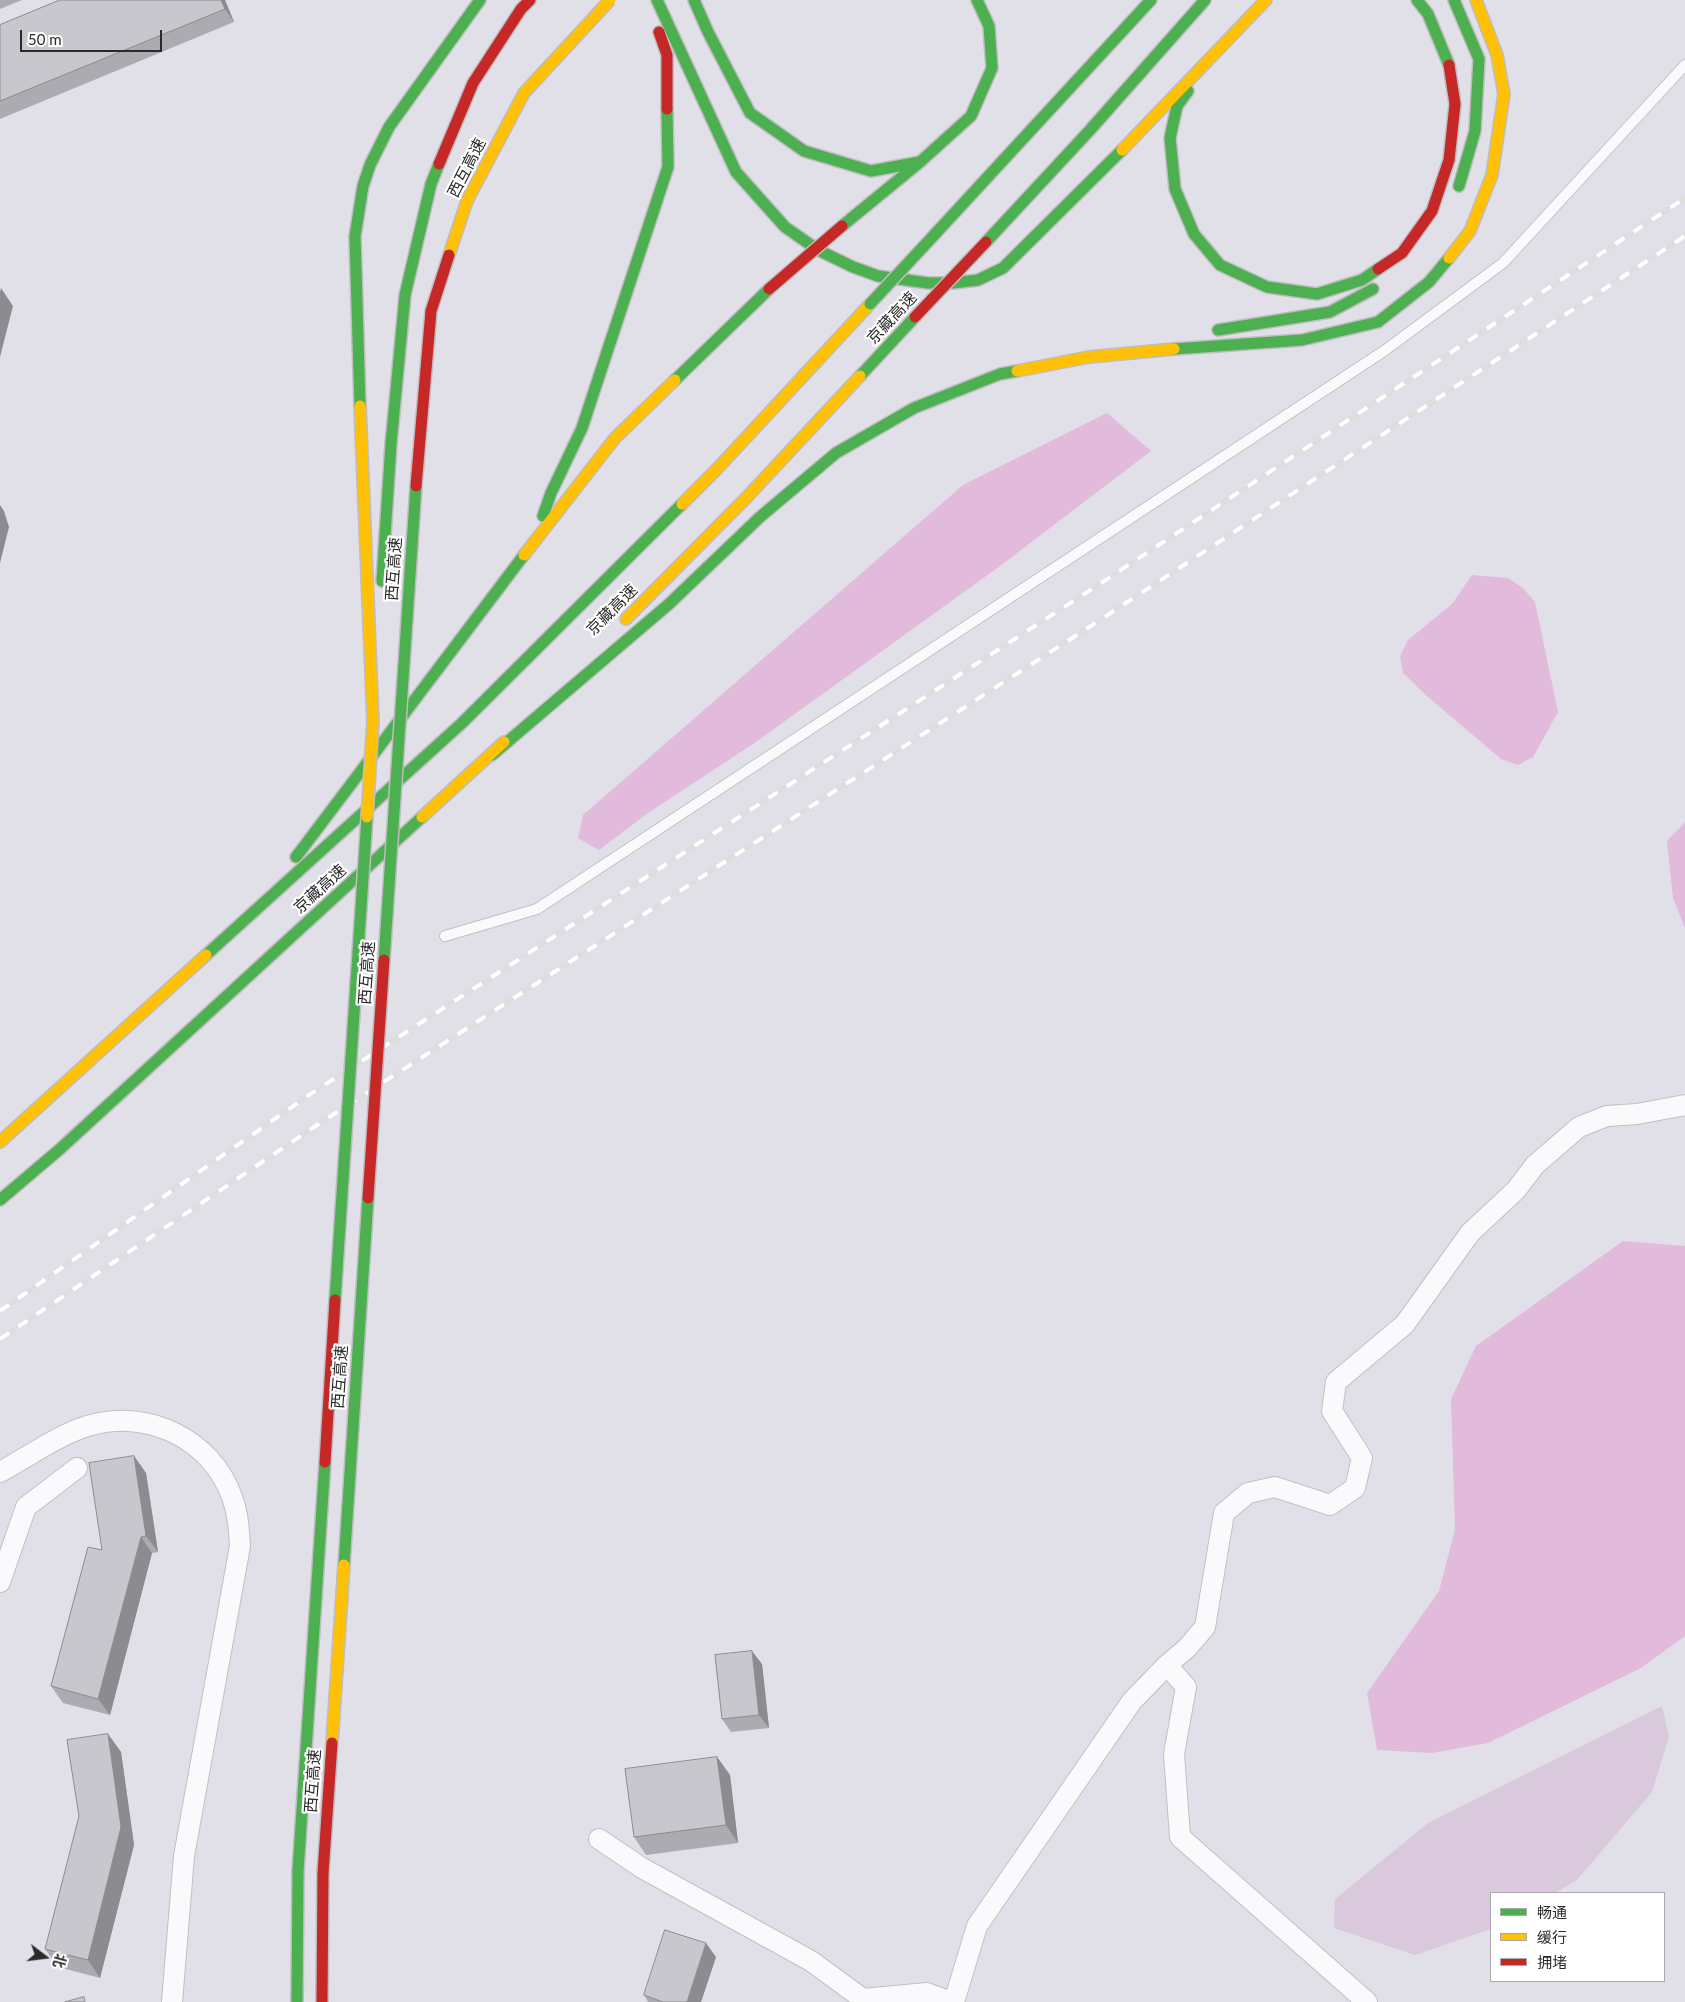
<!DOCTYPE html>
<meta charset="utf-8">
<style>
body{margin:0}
#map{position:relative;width:1685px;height:2002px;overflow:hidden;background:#e1e0e8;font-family:Lato,"Noto Sans SC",sans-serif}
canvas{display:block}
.legend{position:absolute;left:1490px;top:1892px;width:175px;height:90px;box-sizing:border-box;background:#fff;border:1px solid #aaa;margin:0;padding:6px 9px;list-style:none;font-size:15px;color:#2a2a2a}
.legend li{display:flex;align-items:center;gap:10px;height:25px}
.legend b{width:25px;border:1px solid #aaa}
.north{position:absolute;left:20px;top:1932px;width:50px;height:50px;-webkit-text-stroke:4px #fff;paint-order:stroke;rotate:105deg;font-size:14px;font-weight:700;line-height:20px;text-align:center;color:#2a2a2a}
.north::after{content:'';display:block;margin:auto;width:18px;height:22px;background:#2a2a2a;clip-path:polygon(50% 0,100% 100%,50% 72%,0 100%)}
.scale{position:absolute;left:20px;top:30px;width:142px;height:22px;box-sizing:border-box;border:2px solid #2a2a2a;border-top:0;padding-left:6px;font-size:15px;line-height:18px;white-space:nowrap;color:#2a2a2a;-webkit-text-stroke:4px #fff;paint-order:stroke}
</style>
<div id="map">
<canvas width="1685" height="2002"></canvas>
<ul class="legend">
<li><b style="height:6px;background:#4caf50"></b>畅通</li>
<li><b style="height:6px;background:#ffc107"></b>缓行</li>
<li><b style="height:6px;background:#c62828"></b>拥堵</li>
</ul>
<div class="north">北</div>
<div class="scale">50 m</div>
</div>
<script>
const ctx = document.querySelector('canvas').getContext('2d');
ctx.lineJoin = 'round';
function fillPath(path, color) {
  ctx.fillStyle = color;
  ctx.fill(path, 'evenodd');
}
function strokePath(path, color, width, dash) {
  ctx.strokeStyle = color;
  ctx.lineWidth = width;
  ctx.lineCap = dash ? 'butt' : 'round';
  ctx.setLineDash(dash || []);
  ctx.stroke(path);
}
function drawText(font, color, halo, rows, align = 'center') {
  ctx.font = font + ' Lato,"Noto Sans SC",sans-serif';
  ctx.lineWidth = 4.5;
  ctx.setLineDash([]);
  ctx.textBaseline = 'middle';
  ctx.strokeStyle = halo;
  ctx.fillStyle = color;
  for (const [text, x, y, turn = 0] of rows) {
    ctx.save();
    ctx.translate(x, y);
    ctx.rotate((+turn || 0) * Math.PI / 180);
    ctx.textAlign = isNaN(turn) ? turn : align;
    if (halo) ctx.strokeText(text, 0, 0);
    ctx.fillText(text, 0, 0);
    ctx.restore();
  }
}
const green = new Path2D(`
 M1107 413 1151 451 1000 566 756 742 648 813 599 850 578 838 583 815 963 485Z
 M1472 575 1508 578 1523 588 1535 602 1558 712 1533 757 1518 765 1501 759 1428 697 1403 673 1400 656 1408 640 1452 604Z
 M1685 822V928L1673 898 1667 841Z
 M1623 1241 1685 1246V1636L1641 1668 1488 1743 1432 1753 1377 1750 1367 1693 1439 1591 1455 1530 1451 1399 1476 1346Z`);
const cemetery = new Path2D(`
 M1662 1706 1669 1737 1652 1792 1577 1880 1555 1893H1491V1929L1415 1955 1334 1928 1335 1899 1428 1823Z`);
const lane = new Path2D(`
 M445 936 537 909 1384 351 1503 263 1685 65`);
const street = new Path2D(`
 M0 1472C26 1458 63 1432 91 1425 149 1409 212 1440 232 1497 238 1513 239 1529 240 1546L184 1856 172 2002
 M0 1582 26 1507 77 1468
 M1167 1665 1186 1687 1174 1754 1180 1837 1367 2002
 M599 1839 642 1868 811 1961 863 1999 927 1993 951 2002
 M954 2002 977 1926 1132 1701 1167 1665 1187 1648 1205 1627 1224 1513 1248 1493 1275 1487 1330 1505 1355 1488 1362 1458 1332 1411 1336 1382 1405 1324 1470 1233 1516 1190 1535 1165 1579 1127 1607 1116 1637 1114 1685 1105`);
const fast = new Path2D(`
 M657 0 736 172 785 227 818 250 853 267 878 276 928 283H953L978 280 1003 268 1122 150
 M694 0 708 32 750 113 804 151 871 171 920 162
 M1417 0 1428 14 1449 65
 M1454 0 1479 59 1475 131 1459 186
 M1188 91 1177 106 1170 138 1175 189 1194 234 1220 265 1267 287 1317 294 1362 280 1378 269
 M842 226 920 162 971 116 992 68 989 26 977 0
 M936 233 1151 0
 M986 242 1090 130 1205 0
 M1218 330 1330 312 1373 289
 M1174 349 1302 340 1378 322 1429 282 1449 258
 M860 376 915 317
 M675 380 769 289
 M360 406 355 236 363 186 370 165 389 127 480 0
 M543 516 551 493 582 428 668 167 667 109
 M382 581 391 444 405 295 431 184 439 164
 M492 755 669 604 760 517 836 453 914 408 1000 374 1017 371
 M296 857 524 555
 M206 955 462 723 682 504
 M0 1200 60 1149 422 817
 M297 2002 298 1871`);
const slow = new Path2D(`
 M1122 150 1266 0
 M1449 258 1470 231 1492 175 1504 94 1497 55 1476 0
 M1017 371 1089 357 1174 349
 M360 406 373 721
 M682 504 716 470 870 304
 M524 555 615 438 675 380
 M626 619 747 497 860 376
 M422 817 504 742
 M0 1142 206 955`);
const jam = new Path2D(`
 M659 32 667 55V109
 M439 164 473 83 521 9 530 0
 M1378 269 1402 253 1432 211 1449 160 1455 104 1449 65
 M322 2002 323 1873`);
const rail = new Path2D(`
 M0 1311 309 1095 1089 591 1685 198
 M0 1339 317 1125 1100 620 1685 236`);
const fastBridge = new Path2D(`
 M870 304 936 233
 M384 960 416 486
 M335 1300 367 817
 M344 1565 368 1198
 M298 1871 325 1462`);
const slowBridge = new Path2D(`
 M449 255 467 201 524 93 610 0
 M367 817 373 721
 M332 1743 344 1565`);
const jamBridge = new Path2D(`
 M769 289 842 226
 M915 317 986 242
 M416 486 431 311 449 255
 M368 1198 384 960
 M325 1462 335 1300
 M323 1873 332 1743`);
const wall = new Path2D(`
 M0 0H22L0 9Z
 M60 0H225L234 22 0 119V25Z
 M134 1456 146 1473 158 1552 152 1553 110 1715 63 1703 51 1686 102 1550Z
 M762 1664 769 1728 731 1732 722 1719Z
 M108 1734 121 1752 134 1845 100 1978 58 1967 45 1949Z
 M717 1757 730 1775 738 1843 646 1855 634 1837Z
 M716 1957 701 2002H648L644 1995Z`);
const shadedWall = new Path2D(`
 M221 0H225L234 22 225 9Z
 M1 288 13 306 0 357V292Z
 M0 505 4 511 9 527 0 563Z
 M134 1456 146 1473 158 1552 146 1536Z
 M141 1537 152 1553 110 1715 98 1699Z
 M752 1651 762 1664 769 1728 759 1715Z
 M108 1734 121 1752 134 1845 100 1978 88 1960Z
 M717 1757 730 1775 738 1843 726 1825Z
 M706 1943 716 1957 701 2002H687Z`);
const building = new Path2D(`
 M60 0H221L225 9 0 101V25Z
 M134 1456 146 1536 141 1537 98 1699 51 1686 88 1547 102 1550 89 1463Z
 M752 1651 759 1715 722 1719 715 1655Z
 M108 1734 121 1827 88 1960 45 1949 79 1816 67 1740Z
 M717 1757 726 1825 634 1837 625 1769Z
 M665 1930 706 1943 687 2002H663L644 1995Z
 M84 1997 85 2002H65Z`);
const streetNames = [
 ["西互高速",467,168,-63],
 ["京藏高速",892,318,-47],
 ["西互高速",394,569,-86],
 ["京藏高速",612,610,-45],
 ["京藏高速",320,889,-42],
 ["西互高速",367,973,-86],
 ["西互高速",340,1377,-86],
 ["西互高速",313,1781,-86]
];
fillPath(green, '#e1badc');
fillPath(cemetery, '#dac8dc');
strokePath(lane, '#c0c1c1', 12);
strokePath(street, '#c0c1c1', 22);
strokePath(fast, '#bebdc0', 14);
strokePath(slow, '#bebdc0', 14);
strokePath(jam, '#bebdc0', 14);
strokePath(lane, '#fafafc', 10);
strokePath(street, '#fafafc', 20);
strokePath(fast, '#4caf50', 11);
strokePath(slow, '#ffc107', 11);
strokePath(jam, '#c62828', 11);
strokePath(rail, '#dedede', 5.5);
strokePath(rail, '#fff', 4, [11]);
strokePath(fastBridge, '#bebdc0', 14, []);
strokePath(slowBridge, '#bebdc0', 14, []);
strokePath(jamBridge, '#bebdc0', 14, []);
strokePath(fastBridge, '#4caf50', 11);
strokePath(slowBridge, '#ffc107', 11);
strokePath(jamBridge, '#c62828', 11);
fillPath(wall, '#acabb1');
fillPath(shadedWall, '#8c8b90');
fillPath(building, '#c8c7ce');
strokePath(building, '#8c8b90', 1);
drawText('16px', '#2a2a2a', '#fff', streetNames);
</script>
